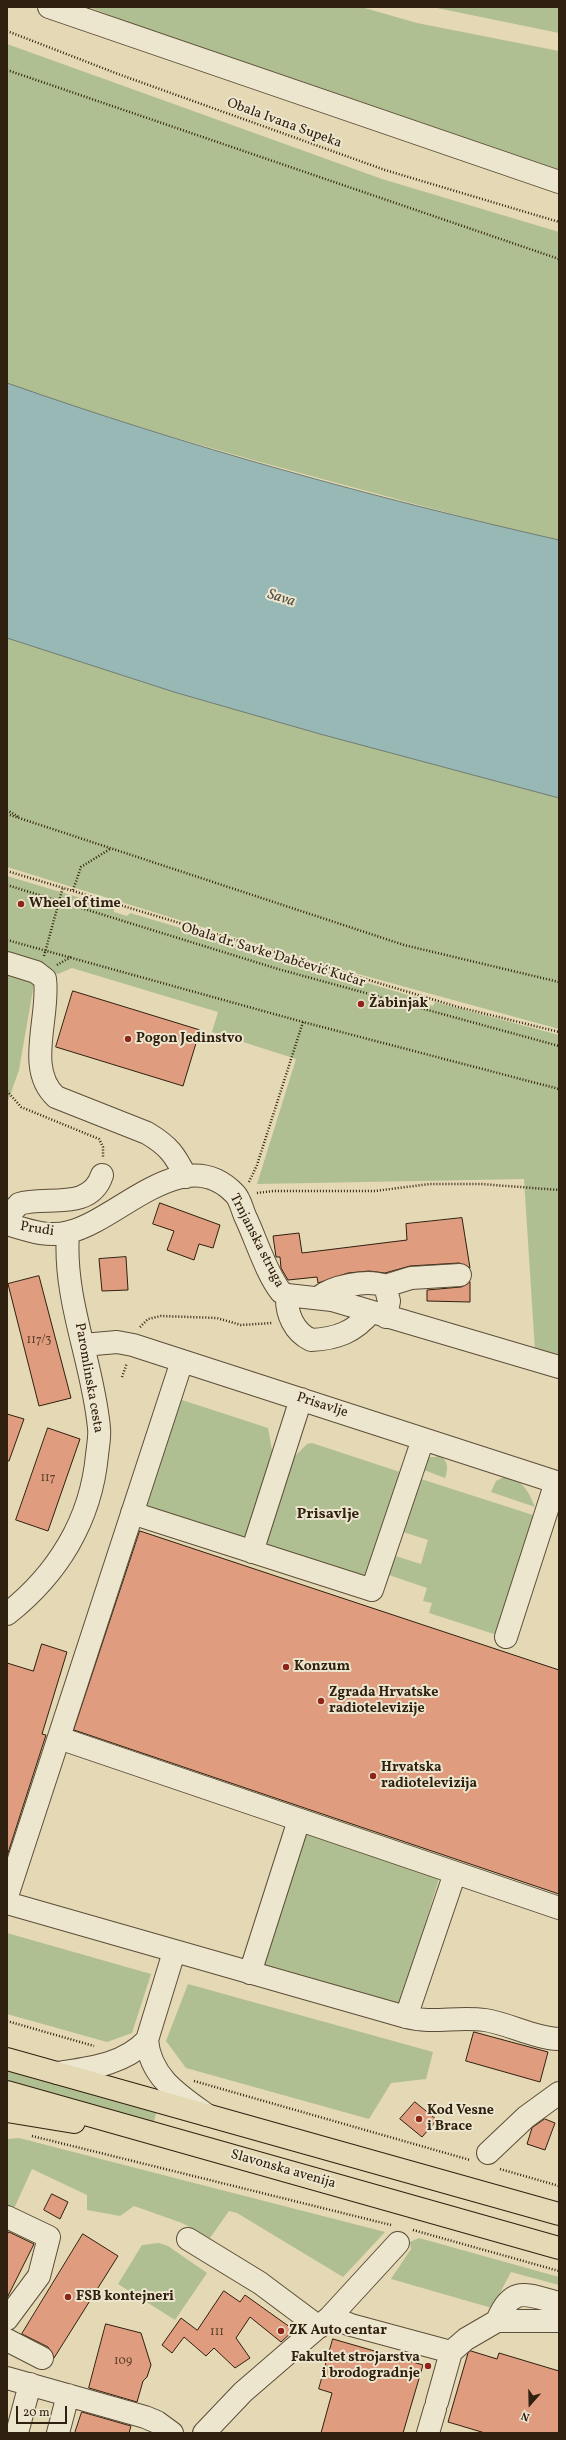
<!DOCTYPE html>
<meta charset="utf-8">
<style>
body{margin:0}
#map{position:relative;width:566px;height:2440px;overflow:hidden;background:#e4d8b5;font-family:Vollkorn,serif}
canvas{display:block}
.frame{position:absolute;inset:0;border:8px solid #30200f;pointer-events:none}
.north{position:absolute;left:510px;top:2384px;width:40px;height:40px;-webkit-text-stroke:3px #ede6cf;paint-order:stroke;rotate:200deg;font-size:11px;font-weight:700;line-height:16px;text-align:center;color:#30200f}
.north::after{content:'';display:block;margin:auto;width:14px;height:18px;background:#30200f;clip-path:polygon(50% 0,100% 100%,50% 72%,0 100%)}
.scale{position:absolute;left:16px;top:2406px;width:51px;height:18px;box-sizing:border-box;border:2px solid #30200f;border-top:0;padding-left:5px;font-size:12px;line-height:14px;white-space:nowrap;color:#30200f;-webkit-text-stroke:3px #ede6cf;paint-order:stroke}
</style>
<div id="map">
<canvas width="566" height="2440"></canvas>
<div class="frame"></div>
<div class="north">N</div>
<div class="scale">20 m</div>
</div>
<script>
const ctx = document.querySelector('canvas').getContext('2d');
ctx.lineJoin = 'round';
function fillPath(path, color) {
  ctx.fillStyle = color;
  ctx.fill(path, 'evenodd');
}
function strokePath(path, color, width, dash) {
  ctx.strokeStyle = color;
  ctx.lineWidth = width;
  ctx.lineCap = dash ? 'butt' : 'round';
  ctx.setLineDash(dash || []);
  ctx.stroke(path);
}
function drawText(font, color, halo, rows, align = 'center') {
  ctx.font = font + ' Vollkorn,serif';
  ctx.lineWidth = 4;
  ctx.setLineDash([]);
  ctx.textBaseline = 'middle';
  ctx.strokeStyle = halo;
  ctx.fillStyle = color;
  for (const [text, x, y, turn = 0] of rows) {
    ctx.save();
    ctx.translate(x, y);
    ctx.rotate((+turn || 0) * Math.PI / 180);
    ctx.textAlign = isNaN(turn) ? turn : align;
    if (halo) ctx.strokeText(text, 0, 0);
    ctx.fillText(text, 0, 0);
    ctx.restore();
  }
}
const green = new Path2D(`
 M89 7H361L417 23 559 51V171L158 34Z
 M432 7H559V33Z
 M7 44 382 179 559 232V540C488 524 418 505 348 486 233 455 119 423 7 383Z
 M7 638 174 692 320 734 559 798V1029L329 966 7 867Z
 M7 876 114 908V912L127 916 130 913 425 1000 426 1004 433 1006 435 1002 559 1035V1358L535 1351 524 1179 257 1184 296 1059 212 1032 218 1012 72 968 58 974 7 958Z
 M7 963 36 972 19 1070 7 1104Z
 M182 1400 268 1428 272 1450 277 1454 246 1544 152 1513 144 1504 178 1401Z
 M312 1443 403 1473 366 1577 259 1548 294 1457 307 1444Z
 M437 1454C448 1459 449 1467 445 1478L424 1470V1461L430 1457H436Z
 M504 1477C522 1478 529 1492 535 1507L491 1492 496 1481Z
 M421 1479 536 1516 497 1635 429 1613 432 1603 423 1601 427 1588 386 1574 392 1555 421 1564 428 1540 400 1531Z
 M301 1829 441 1872 400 2007 260 1964Z
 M7 1933 151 1974 132 2033 107 2042 7 2014Z
 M188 1984 433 2052 426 2079 391 2083 369 2119 186 2068 166 2041Z
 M7 2071 156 2113 154 2122 7 2080Z
 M19 2138 385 2232 343 2277 237 2213 229 2211 210 2238 182 2223 134 2206 120 2216 87 2210V2195L32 2169 11 2215 7 2213V2139Z
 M419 2238 559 2277V2285L511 2272 492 2308 391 2279 411 2249 410 2242Z
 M159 2243 168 2246 207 2273 175 2320 118 2284 142 2245Z`);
const water = new Path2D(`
 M7 383C186 446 374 498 559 540V798L320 734 174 692 7 638Z`);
const building = new Path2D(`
 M73 991 200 1030 183 1086 56 1047Z
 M160 1203 220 1225 213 1248 199 1244 194 1260 167 1250 174 1231 153 1224Z
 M462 1218 470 1268 459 1263 410 1266 385 1273 369 1271 348 1273 318 1283 317 1277 288 1280 281 1268 280 1257H276L273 1236 299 1233 302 1253 407 1240 406 1224Z
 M126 1257 128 1290 102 1291 99 1259Z
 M39 1276 71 1398 39 1406 8 1284Z
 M470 1282V1302L427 1301V1290L461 1287Z
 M7 1414 24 1419 9 1461H7Z
 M48 1428 80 1439 48 1531 16 1520Z
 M140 1531 559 1670V1894L74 1730Z
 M42 1644 67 1652 42 1734 46 1735 7 1856V1663L33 1671Z
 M474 2032 548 2052 540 2082 466 2061Z
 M415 2102 437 2120 422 2137 400 2119Z
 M545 2119 555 2123 545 2150 527 2144 532 2128Z
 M52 2194 68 2202 60 2219 44 2210Z
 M9 2232 34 2244 7 2298V2235Z
 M83 2234 118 2256 54 2358 48 2347 22 2334Z
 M224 2291 240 2302 245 2295 294 2330 281 2342 250 2317 236 2338 250 2358 235 2368 214 2348 206 2356 184 2337 172 2353 162 2345 181 2318 197 2330Z
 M106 2324 141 2333 151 2365 147 2377 143 2381 137 2402 89 2388Z
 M333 2339 423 2365 403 2433H321L332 2393 319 2389Z
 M471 2351 497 2359 499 2353 559 2371V2433H485L448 2422 468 2353Z
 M82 2412 131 2426 129 2433H75Z`);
const path = new Path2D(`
 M7 31 118 74 385 170 559 222
 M7 70 559 259
 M7 810 19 817
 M7 814 404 945 559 982
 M7 871 458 1007 559 1032
 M7 885 278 969 559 1046
 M73 890 81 867 110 849
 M7 940 303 1022 559 1089
 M44 956 63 887
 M57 965 71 957
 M7 1091 21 1107 99 1139 103 1147V1157
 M249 1182 257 1165 303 1022
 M257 1193 273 1191H375L430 1184H481L559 1190
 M140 1327 148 1319 161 1316 217 1318 241 1325 272 1323
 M122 1377 127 1363
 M7 2021 94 2046
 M194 2081 470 2160
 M32 2136 391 2225
 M500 2169 559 2186
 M413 2230 559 2271`);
const minor = new Path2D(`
 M49 7 559 182
 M7 963 36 972 45 979C50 1017 25 1069 56 1097L147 1133C169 1146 175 1155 186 1177
 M7 1223 10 1214 19 1204C45 1195 90 1212 102 1175
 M7 1224C27 1230 48 1238 69 1232 119 1220 184 1140 235 1194 240 1199 242 1209 245 1216 256 1239 266 1273 281 1292L287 1295 332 1300 559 1367
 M385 1286 411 1278 460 1275
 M287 1295C286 1314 294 1332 311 1340 336 1339 355 1332 371 1312
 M318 1298C332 1286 368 1279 385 1286L389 1301 386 1317
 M83 1345 117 1342 133 1345 559 1483
 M132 1513 372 1590 423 1439
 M252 1552 301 1399
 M7 1614C58 1574 91 1520 97 1455 98 1446 100 1436 99 1428 93 1362 63 1300 68 1233
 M506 1637 556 1482
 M59 1738 559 1908
 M7 1896 182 1361
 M7 1903 406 2017C432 2024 458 2016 485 2020 510 2024 534 2038 559 2039
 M174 1952 147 2040C150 2077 179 2095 207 2115
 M250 1973 299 1820
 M406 2017 455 1873
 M57 2073C90 2068 123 2065 147 2040
 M488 2153 526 2117 559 2093
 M7 2217 49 2237 39 2276 7 2319
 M188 2239 260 2283 319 2327
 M330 2317 351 2325 451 2352
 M497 2321C512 2284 527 2295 559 2303
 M7 2340 42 2358
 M7 2378 145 2417 157 2422 172 2433
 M437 2402 451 2352 466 2339 497 2321H559
 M17 2433 30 2384
 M58 2433 68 2395
 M204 2433 243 2392 330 2317 398 2243
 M428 2433 435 2409`);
const major = new Path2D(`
 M7 2059 559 2214
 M7 2092 559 2248
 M7 2111 74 2122`);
const markers = [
 [21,904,4,"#8f2418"],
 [361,1004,4,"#8f2418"],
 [128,1039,4,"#8f2418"],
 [286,1667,4,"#8f2418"],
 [321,1701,4,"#8f2418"],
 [373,1776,4,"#8f2418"],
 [419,2119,4,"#8f2418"],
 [68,2297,4,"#8f2418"],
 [281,2331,4,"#8f2418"],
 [428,2366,4,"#8f2418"]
];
const numberNames = [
 ["117/3",39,1341],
 ["117",48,1479],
 ["111",217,2333],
 ["109",123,2362]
];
const streetNames = [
 ["Obala Ivana Supeka",284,124,20],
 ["Obala dr. Savke Dabčević Kučar",273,956,17],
 ["Prudi",37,1230,9],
 ["Trnjanska struga",256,1241,63],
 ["Paromlinska cesta",88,1378,80],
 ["Prisavlje",322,1406,18],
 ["Slavonska avenija",283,2170,16]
];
const poiNames = [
 ["Wheel of time",29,904],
 ["Žabinjak",369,1004],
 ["Pogon Jedinstvo",136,1039],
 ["Konzum",294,1667],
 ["Zgrada Hrvatske",329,1693],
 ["radiotelevizije",329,1709],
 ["Hrvatska",381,1768],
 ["radiotelevizija",381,1784],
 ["Kod Vesne",427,2111],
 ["i Brace",427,2127],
 ["FSB kontejneri",76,2297],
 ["ZK Auto centar",289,2331],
 ["Fakultet strojarstva",420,2358,"right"],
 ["i brodogradnje",420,2374,"right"]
];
const waterNames = [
 ["Sava",281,599,17]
];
const neighbourhoodNames = [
 ["Prisavlje",328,1515]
];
fillPath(green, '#b0bf91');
fillPath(water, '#97b8b5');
strokePath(water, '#6e7b73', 1);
fillPath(building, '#df9c7e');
strokePath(building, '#30200f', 1);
strokePath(minor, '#5d4e38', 24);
strokePath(major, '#30200f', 24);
strokePath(path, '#30200f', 2.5, [1, 2]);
strokePath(minor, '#ede6cf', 22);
strokePath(major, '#e4d8b5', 22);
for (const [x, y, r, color] of markers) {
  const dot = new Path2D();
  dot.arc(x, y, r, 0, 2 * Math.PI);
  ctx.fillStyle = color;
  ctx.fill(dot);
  strokePath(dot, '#ede6cf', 1.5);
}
drawText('12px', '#5c3f2b', null, numberNames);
drawText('14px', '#30200f', '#ede6cf', streetNames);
drawText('bold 14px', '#30200f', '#ede6cf', poiNames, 'left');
drawText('italic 15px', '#4f4e41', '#ede6cf', waterNames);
drawText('bold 15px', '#30200f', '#ede6cf', neighbourhoodNames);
</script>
